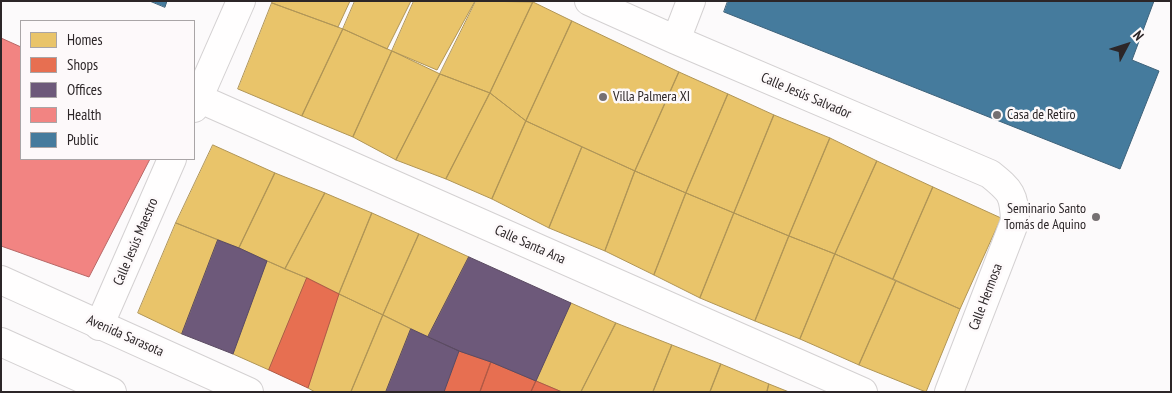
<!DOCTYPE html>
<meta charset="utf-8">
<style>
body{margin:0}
#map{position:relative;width:1172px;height:393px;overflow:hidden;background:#fcfafb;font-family:"PT Sans Narrow",sans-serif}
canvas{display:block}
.frame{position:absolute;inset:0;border:2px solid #2c2628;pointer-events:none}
.legend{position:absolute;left:20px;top:20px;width:175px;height:140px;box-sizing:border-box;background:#fdf9fa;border:1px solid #a9a5a6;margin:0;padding:6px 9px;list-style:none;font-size:15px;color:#2c2628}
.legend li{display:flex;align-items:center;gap:10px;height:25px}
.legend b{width:25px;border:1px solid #a9a5a6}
.north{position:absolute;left:1102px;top:20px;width:50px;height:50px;-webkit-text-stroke:4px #fdf9fa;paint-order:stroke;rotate:50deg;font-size:14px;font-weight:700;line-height:20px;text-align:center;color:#2c2628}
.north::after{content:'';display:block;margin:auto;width:18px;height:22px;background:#2c2628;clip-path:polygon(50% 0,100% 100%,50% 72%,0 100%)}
</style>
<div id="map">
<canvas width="1172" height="393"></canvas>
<div class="frame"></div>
<ul class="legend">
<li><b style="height:14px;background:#e9c46a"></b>Homes</li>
<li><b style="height:14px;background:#e76f51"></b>Shops</li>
<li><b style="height:14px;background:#6d597a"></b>Offices</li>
<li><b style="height:14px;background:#f28482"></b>Health</li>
<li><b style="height:14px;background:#457b9d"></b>Public</li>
</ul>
<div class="north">N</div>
</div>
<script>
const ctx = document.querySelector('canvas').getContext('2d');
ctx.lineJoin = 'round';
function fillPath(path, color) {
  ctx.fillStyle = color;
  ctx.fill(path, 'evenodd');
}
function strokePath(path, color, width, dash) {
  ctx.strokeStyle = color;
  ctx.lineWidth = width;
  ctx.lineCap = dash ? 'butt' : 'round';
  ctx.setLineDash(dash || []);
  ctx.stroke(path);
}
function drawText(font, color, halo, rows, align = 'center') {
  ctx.font = font + ' "PT Sans Narrow",sans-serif';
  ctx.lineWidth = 5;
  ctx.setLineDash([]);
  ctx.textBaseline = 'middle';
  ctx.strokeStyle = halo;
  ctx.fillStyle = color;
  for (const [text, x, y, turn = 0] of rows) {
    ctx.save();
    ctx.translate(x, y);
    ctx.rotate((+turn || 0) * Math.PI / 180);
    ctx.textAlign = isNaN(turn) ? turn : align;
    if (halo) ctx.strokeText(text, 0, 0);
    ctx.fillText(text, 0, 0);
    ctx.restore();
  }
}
const homes = new Path2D(`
 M273 1H350L338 27 272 3Z
 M355 1H411L387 49 343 29Z
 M414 1H475L437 70 392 51Z
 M476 1 533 2 490 93 440 74Z
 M533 2 572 21 526 121 490 93Z
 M272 3 343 29 302 116 238 89Z
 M572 21 679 72 635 171 526 121Z
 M343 29 392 51 353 137 302 116Z
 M392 51 440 74 396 160 353 137Z
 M679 72 728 94 686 193 635 171Z
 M440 74 490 93 446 179 396 160Z
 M490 93 526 121 492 199 446 179Z
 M728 94 774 115 734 213 686 193Z
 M774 115 830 138 789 236 734 213Z
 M526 121 582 147 549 228 492 199Z
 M830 138 877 161 835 254 789 236Z
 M213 145 275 173 239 248 176 223Z
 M582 147 635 171 605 251 549 228Z
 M877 161 933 187 893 279 835 254Z
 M635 171 686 193 654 275 605 251Z
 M275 173 325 193 285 269 239 248Z
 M933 187 1001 218 960 309 893 279Z
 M325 193 372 213 339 294 307 278 285 269Z
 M686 193 734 213 700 298 654 275Z
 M372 213 419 234 383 315 339 294Z
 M734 213 789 236 755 321 700 298Z
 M176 223 218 240 182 334 138 313Z
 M419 234 469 257 428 337 383 315Z
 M789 236 835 254 800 339 755 321Z
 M835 254 896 281 859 365 800 339Z
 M267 261 307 278 269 370 233 354Z
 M896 281 960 309 926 392 859 365Z
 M339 294 383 315 351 392H315L308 388Z
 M571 303 616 323 581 392H562L536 381Z
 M383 315 411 329 386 392H351Z
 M616 323 672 345 653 392H581Z
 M672 345 721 364 710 392H653Z
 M721 364 769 384 767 392H710Z
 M769 384 789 392H767Z`);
const shops = new Path2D(`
 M307 278 339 294 308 388 269 370Z
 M459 351 491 362 480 392H444Z
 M491 362 536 381 531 392H480Z
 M536 381 562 392H531Z`);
const offices = new Path2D(`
 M218 240 239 248 267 261 233 354 182 334Z
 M469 257 571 303 536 381 491 362 459 351 428 337Z
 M411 329 459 351 444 392H386Z`);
const health = new Path2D(`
 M1 38 21 47V159H150L89 277 1 246Z`);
const public = new Path2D(`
 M150 1H167L165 7Z
 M728 1H1154L1132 60 1159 71 1120 169 724 12Z`);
const street = new Path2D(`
 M589 1 676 40 990 174C1011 191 1014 194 1015 221L949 392
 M676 40 691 1
 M198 98 863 392
 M194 108 241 1
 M99 326 172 159`);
const secondary = new Path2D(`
 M1 280 249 392
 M1 342 112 392`);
const markers = [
 [603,97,5,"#757072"],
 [997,115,5,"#757072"],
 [1096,217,5,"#757072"]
];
const streetNames = [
 ["Calle Jesús Salvador",806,96,23],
 ["Calle Jesús Maestro",136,242,-67],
 ["Calle Santa Ana",530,245,24],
 ["Calle Hermosa",986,297,-69],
 ["Avenida Sarasota",125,336,24]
];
const poiNames = [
 ["Villa Palmera XI",613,97],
 ["Casa de Retiro",1007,115],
 ["Seminario Santo",1086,209,"right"],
 ["Tomás de Aquino",1086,225,"right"]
];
fillPath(homes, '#e9c46a');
strokePath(homes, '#b09556', 1);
fillPath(shops, '#e76f51');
strokePath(shops, '#af5945', 1);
fillPath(offices, '#6d597a');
strokePath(offices, '#5a4a61', 1);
fillPath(health, '#f28482');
strokePath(health, '#b76867', 1);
fillPath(public, '#457b9d');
strokePath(public, '#3e627a', 1);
strokePath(street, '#d4d1d2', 30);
strokePath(secondary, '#d4d1d2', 30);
strokePath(street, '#fffefe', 28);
strokePath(secondary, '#fffefe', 28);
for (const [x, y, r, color] of markers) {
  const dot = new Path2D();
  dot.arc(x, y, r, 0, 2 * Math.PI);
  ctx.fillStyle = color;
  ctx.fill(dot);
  strokePath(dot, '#fdf9fa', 2);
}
drawText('14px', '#2c2628', '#fdf9fa', streetNames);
drawText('14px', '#2c2628', '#fdf9fa', poiNames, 'left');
</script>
